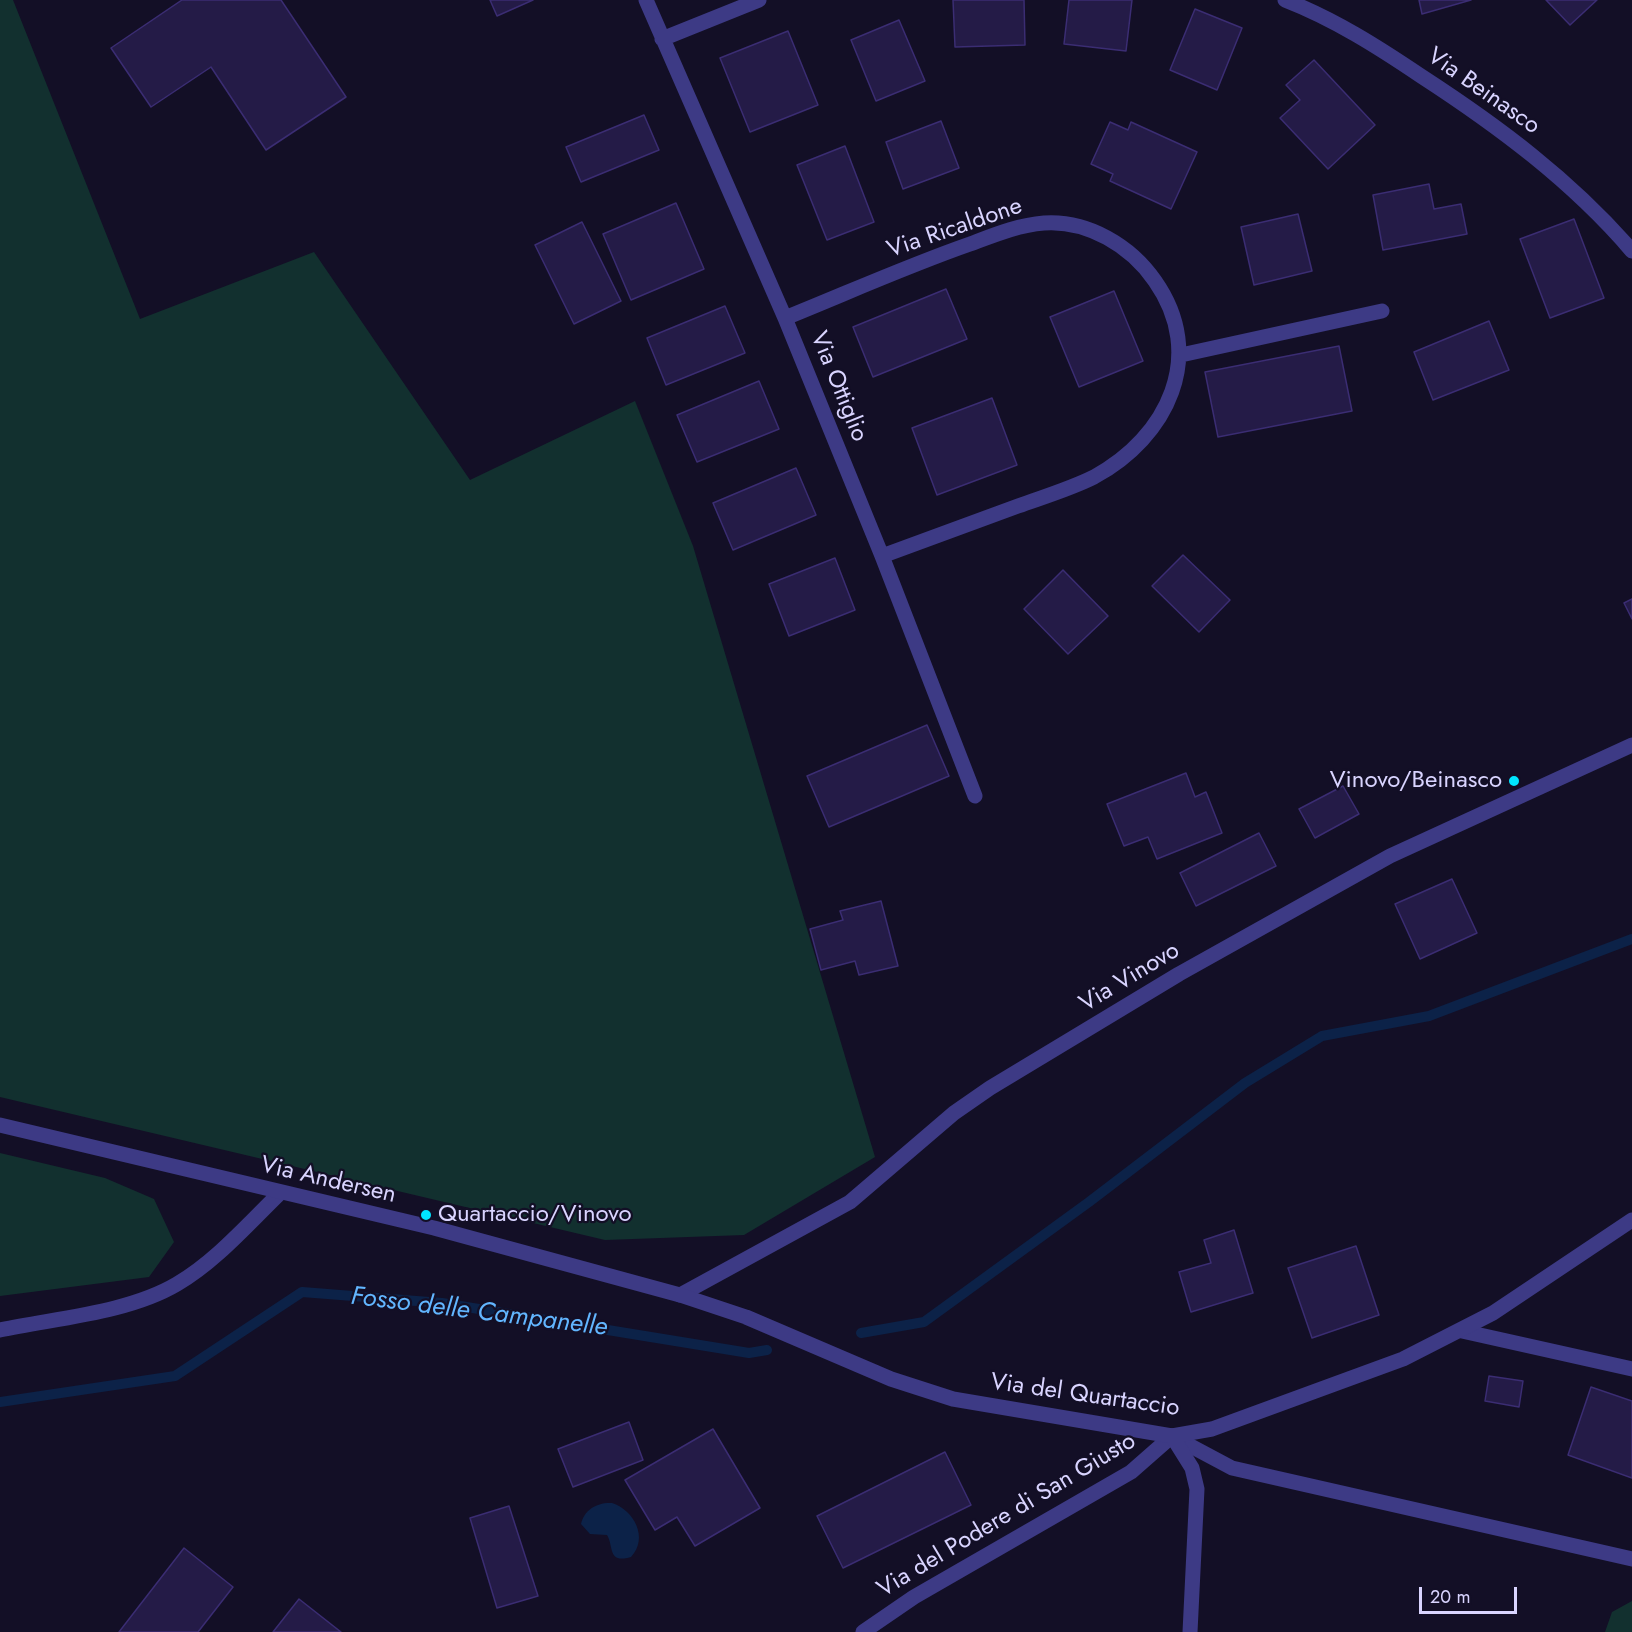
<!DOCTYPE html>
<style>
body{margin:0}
#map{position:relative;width:1632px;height:1632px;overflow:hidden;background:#130f26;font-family:Jost,sans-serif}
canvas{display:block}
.scale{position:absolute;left:1419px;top:1587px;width:98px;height:27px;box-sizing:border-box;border:3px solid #d9d4ff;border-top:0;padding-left:8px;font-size:18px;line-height:21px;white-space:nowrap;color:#d9d4ff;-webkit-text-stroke:4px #130f26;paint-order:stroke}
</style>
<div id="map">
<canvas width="1632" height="1632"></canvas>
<div class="scale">20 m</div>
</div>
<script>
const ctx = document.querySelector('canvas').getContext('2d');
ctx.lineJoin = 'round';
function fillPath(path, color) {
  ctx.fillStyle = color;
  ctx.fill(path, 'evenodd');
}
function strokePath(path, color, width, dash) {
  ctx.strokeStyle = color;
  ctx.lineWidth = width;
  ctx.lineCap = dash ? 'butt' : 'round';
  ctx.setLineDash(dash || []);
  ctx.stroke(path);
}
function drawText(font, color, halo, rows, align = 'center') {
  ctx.font = font + ' Jost,sans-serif';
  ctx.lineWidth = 4.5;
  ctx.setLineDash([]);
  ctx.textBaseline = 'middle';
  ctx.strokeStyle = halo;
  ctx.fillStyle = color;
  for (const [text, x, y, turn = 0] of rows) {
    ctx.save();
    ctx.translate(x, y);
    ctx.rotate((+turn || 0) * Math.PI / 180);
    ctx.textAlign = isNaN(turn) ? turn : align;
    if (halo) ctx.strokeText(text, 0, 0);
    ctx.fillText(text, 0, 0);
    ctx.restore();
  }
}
const green = new Path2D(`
 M0 0H13L140 319 314 252 470 480 635 401 693 546 875 1157 744 1235 605 1240 0 1097Z
 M0 1153 105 1178 154 1199 174 1242 149 1277 0 1296Z
 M1632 1601V1632H1605L1612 1612Z`);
const water = new Path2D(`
 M612 1503C634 1510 649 1538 631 1557 607 1564 614 1546 607 1535L590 1534 581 1524C584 1510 597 1502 612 1503Z`);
const stream = new Path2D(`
 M861 1333 924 1322 1089 1202 1245 1083 1322 1036 1429 1016 1632 939
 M0 1402 175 1376 302 1292 442 1303 749 1353 767 1350`);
const building = new Path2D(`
 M182 0H281L346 97 266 150 211 67 151 107 111 48Z
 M490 0H533L497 16Z
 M953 0H1024L1025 45 955 47Z
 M1069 0H1132L1126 51 1064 44Z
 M1419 0H1471L1422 14Z
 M1546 0H1597L1570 25Z
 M1195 9 1242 28 1217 90 1170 70Z
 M899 20 925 81 876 101 851 40Z
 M788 31 818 105 750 132 720 58Z
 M1314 60 1375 125 1328 169 1280 118 1300 100 1286 85Z
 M644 115 659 150 581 182 566 147Z
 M941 121 959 168 903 189 886 142Z
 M1110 122 1128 130 1131 122 1197 152 1171 209 1110 181 1113 174 1091 164Z
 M845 146 874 222 827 240 797 165Z
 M1429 184 1434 209 1461 204 1467 234 1383 250 1373 195Z
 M676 203 704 269 631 300 603 234Z
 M1298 214 1312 271 1254 285 1241 227Z
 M1574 219 1604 298 1550 318 1520 239Z
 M582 222 621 301 574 324 535 245Z
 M946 289 967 339 873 377 853 327Z
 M1114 291 1143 361 1079 387 1050 317Z
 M725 306 745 353 666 385 647 338Z
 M1489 321 1509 370 1433 400 1414 352Z
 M1339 346 1352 411 1218 437 1205 372Z
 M759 381 779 429 697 462 677 415Z
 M992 398 1017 465 937 495 912 428Z
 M796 468 816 515 733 550 713 503Z
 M1183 555 1230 600 1199 632 1152 586Z
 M835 558 855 610 789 636 769 584Z
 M1063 570 1108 616 1068 654 1024 609Z
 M1632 599V619L1624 603Z
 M927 725 949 776 829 827 807 776Z
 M1186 773 1195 797 1206 792 1222 833 1157 859 1148 837 1124 846 1107 804Z
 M1343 786 1359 814 1315 838 1299 809Z
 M1259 833 1276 866 1196 906 1180 873Z
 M1452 879 1477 933 1420 959 1395 904Z
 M881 901 898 966 859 975 855 961 821 970 810 929 843 920 840 911Z
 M1234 1230 1253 1293 1191 1312 1179 1272 1211 1263 1204 1240Z
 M1356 1246 1379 1315 1312 1338 1288 1268Z
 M1489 1376 1523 1381 1519 1407 1485 1401Z
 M1591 1387 1632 1401V1478L1568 1455Z
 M629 1422 643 1460 573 1487 558 1449Z
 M713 1429 760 1508 695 1546 677 1517 655 1530 625 1480Z
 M945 1452 971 1505 843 1568 817 1516Z
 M509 1506 538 1596 497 1608 470 1518Z
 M184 1548 233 1587 198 1632H119Z
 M299 1599 341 1632H273Z`);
const minor = new Path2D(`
 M646 0 785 318 882 556 975 796
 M1285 0C1334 19 1378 47 1421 76 1498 126 1572 181 1632 251
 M662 39 759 0
 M785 318C847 293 907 266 970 244 994 235 1018 225 1044 223 1088 220 1131 246 1155 281 1207 355 1168 437 1094 477 1070 489 1043 497 1018 506 973 523 927 539 882 556
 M1181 355 1382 311
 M680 1295 850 1202 954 1113 990 1088 1179 974 1390 856 1632 745
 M0 1330C56 1318 128 1313 177 1284 215 1262 248 1224 280 1193
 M1462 1331 1632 1369
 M863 1632 914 1597 1131 1472 1172 1436 1232 1468 1632 1559`);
const tertiary = new Path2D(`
 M0 1125 434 1228 680 1295 746 1317 891 1379 953 1399 1172 1436 1212 1429 1403 1359 1493 1313 1632 1220
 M1172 1436 1192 1468 1197 1489 1190 1632`);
const markers = [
 [1514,781,6,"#00e5ff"],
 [426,1215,6,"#00e5ff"]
];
const streetNames = [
 ["Via Beinasco",1483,92,35],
 ["Via Ricaldone",955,229,-19],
 ["Via Ottiglio",838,387,68],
 ["Via Vinovo",1130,978,-31],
 ["Via Andersen",328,1181,13],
 ["Via del Quartaccio",1085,1396,8],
 ["Via del Podere di San Giusto",1007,1516,-31]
];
const poiNames = [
 ["Vinovo/Beinasco",1502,781],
 ["Quartaccio/Vinovo",438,1215,"left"]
];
const waterNames = [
 ["Fosso delle Campanelle",479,1313,7]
];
fillPath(green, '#12302f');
fillPath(water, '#0c2248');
strokePath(stream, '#0c2248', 10);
fillPath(building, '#241b47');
strokePath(building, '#3b2d73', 1.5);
strokePath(minor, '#3d3a85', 15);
strokePath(tertiary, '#3d3a85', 15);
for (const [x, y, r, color] of markers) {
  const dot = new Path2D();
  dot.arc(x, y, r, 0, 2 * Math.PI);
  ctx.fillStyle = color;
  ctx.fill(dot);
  strokePath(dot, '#130f26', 2);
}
drawText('24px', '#d9d4ff', '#130f26', streetNames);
drawText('24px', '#d9d4ff', '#130f26', poiNames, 'right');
drawText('italic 26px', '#62b6ff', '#130f26', waterNames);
</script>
